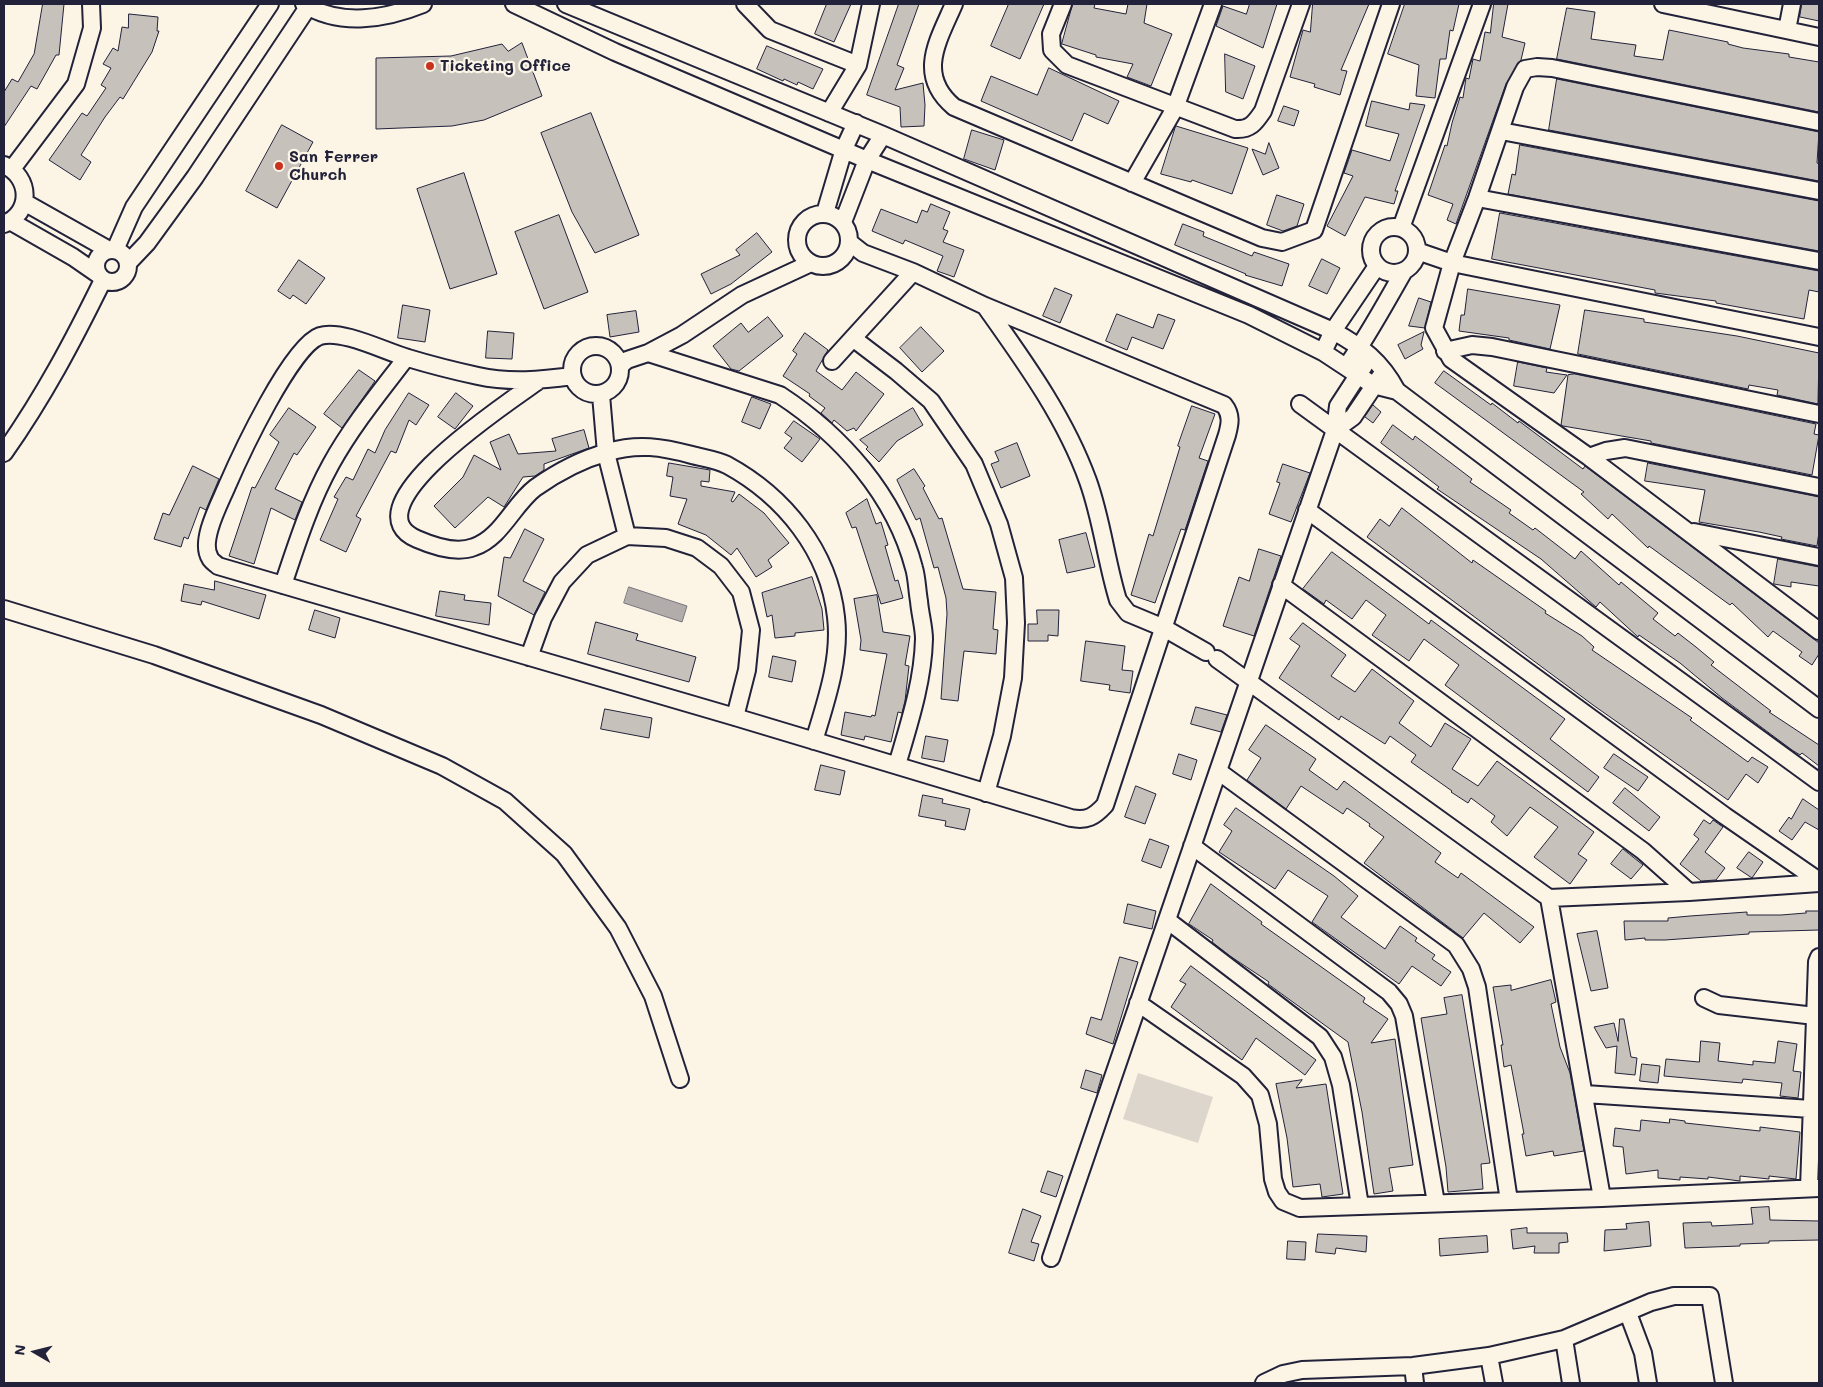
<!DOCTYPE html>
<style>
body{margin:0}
#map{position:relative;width:1823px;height:1387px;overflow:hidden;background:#fcf5e5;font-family:Mali,sans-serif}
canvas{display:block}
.frame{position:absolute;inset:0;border:5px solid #22223b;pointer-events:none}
.north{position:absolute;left:10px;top:1327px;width:50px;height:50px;-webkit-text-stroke:4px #fcf5e5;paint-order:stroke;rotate:278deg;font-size:14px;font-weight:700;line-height:20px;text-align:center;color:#22223b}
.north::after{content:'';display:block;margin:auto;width:18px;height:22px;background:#22223b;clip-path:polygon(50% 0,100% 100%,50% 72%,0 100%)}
</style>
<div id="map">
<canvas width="1823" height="1387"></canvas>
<div class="frame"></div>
<div class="north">N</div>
</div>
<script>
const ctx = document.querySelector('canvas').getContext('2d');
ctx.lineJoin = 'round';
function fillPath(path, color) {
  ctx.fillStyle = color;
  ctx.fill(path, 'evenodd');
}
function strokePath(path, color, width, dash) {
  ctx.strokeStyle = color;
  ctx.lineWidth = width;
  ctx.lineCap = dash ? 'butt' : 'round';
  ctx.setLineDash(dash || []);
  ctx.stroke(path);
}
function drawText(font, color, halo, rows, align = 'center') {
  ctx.font = font + ' Mali,sans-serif';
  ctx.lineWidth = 4.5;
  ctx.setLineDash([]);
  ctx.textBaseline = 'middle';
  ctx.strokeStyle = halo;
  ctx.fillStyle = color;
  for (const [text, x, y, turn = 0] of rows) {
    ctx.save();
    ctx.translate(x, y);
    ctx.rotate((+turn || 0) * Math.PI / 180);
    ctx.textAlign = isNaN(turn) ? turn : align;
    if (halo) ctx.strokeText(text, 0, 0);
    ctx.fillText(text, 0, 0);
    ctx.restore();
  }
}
const green = new Path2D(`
 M1138 1073 1213 1097 1198 1143 1123 1119Z`);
const water = new Path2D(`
 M629 587 687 606 682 622 624 603Z`);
const building = new Path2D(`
 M43 4H64L59 55H56L37 89 31 86 4 127V92L12 79 18 82 34 54Z
 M827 4H851L834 42 815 34Z
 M899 4H919L897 65 904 68 895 90 923 83 925 105 924 126 901 127 900 107 867 95Z
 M1009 4H1044L1020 59 991 46Z
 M1073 4H1095L1094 8 1126 14 1128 4H1147L1144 23 1172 34 1151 86 1127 77 1133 64 1096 57V55L1062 44Z
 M1250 4H1277L1263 48 1216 26 1223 6 1246 14Z
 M1313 4H1369L1341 70 1347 71 1340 95 1314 87 1315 84 1290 77 1303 30 1310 32Z
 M1405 4H1459L1453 31 1450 30 1446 59H1440L1435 98 1416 96 1419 65 1388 54Z
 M1494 4H1508L1502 37 1525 43 1521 60 1506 84 1456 224 1447 220 1453 204 1428 195 1445 145 1447 146 1452 123 1460 97 1463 98 1466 78 1469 79 1473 59 1480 61 1485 32 1490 33Z
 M1802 4H1819V21L1800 17Z
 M1567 8 1595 12 1591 39 1636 45 1634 56 1663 60 1669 30 1728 42V44L1743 48 1789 54V57L1819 62V112L1557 59Z
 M129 14 158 17 157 31H159L152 52 123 99 120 97 105 117 81 155 91 162 80 180 49 160 82 113 87 116 106 88 101 85 111 68 103 64 113 48 118 51 122 27 128 28Z
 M522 43 542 96 484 120 452 126 376 129V58L451 56 502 44 508 51Z
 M767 46 823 69 813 89 798 82 797 85 784 79 783 81 757 69Z
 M1225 54 1255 66 1243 99 1226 92Z
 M1049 68 1119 101 1108 124 1084 113 1072 141 981 101 991 76 1037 95Z
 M1557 79 1819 132 1817 163 1819 164V181L1549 130Z
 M1372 101 1409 110 1410 103 1425 105 1395 191H1398L1394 204 1365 197 1345 236 1327 226 1353 176 1344 173 1352 150 1390 161 1399 134 1366 126Z
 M1284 106 1299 111 1294 126 1278 121Z
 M591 113 639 235 595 253 572 212 541 133Z
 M282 125 313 142 277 208 246 191Z
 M1176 126 1248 148 1232 194 1192 180 1191 182 1161 174Z
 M972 130 1004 140 995 170 964 159Z
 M1269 143 1279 168 1263 175 1252 149 1265 154Z
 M1520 145 1819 201V251L1508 194 1512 174 1515 175Z
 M464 173 497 274 450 289 417 189Z
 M1277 195 1304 204 1297 226 1283 231 1267 225Z
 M931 204 950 212 943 229 948 231 943 242 964 250 954 277 937 271 943 256 905 240 903 244 872 231 881 209 917 223 922 210 927 212Z
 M1500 213 1819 271V292L1809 290 1804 319 1716 303V301L1655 293V290L1507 262 1492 259Z
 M559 215 588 292 544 309 515 232Z
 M1183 224 1204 232 1203 236 1252 256 1254 252 1289 264 1282 286 1245 275 1246 274 1175 245Z
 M757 233 772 252 731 284 711 294 701 274 740 255 736 250Z
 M1322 259 1340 268 1327 294 1309 286Z
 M299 260 325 278 306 304 293 295 290 299 278 291Z
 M1055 288 1072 295 1060 323 1043 316Z
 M1468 289 1560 305 1550 349 1509 340V338L1459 331 1461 315H1464Z
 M1419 298 1431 302 1425 328 1409 326Z
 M403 305 430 310 425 342 398 338Z
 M1585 310 1644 319V322L1658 324 1737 336 1819 353 1818 404 1777 395 1778 390 1749 385 1748 389 1578 354Z
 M636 311 639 332 610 337 607 315Z
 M1117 314 1153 328 1158 314 1175 320 1163 349 1132 337 1127 350 1106 341Z
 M768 317 783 336 739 371 731 369 713 346 741 323 748 332Z
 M921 327 944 351 922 372 900 348Z
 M488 331 514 333 512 359 486 358Z
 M1424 332 1421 345 1423 349 1405 359 1398 345Z
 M805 333 828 350 816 371 842 390 856 372 884 394 856 431 854 428 847 431 834 420 832 423 821 413 825 408 809 396 810 394 783 376 797 354 793 351Z
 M1518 362 1547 368 1546 372 1567 375 1554 393 1514 386Z
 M359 370 375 381 342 428 324 414Z
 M1444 371 1491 405 1492 403 1518 423 1519 421 1583 469 1585 466 1819 643V654L1812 665 1799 656 1802 652 1773 631 1768 637 1732 603 1730 605 1649 546 1648 548 1612 514 1608 519 1581 494 1584 492 1435 383Z
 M1575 374 1816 424 1814 434 1819 435 1812 475 1651 443V441L1563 426 1561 425 1568 375Z
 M409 393 429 405 416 425 409 420 396 453 391 451 356 516 361 519 346 552 320 540 338 499 334 497 346 477 353 480 368 449 375 453 385 430Z
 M456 393 473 406 455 429 438 417Z
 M752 397 771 404 760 429 742 422Z
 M1373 405 1381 412 1373 423 1365 417Z
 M1192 406 1215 414 1199 458 1208 461 1185 530 1181 529 1155 603 1131 595 1149 534 1153 536 1180 447 1178 446Z
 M289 408 316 427 297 455 294 453 275 489 302 502 295 520 271 508 254 564 229 556 252 487 255 488 279 442 270 435Z
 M913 408 923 425 897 441 879 462 866 449 868 447 860 440Z
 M794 421 820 439 802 462 784 448 792 438 785 433Z
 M1393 425 1413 440 1415 436 1451 463 1472 479 1470 482 1511 510 1509 513 1533 530 1535 528 1575 559 1581 551 1619 585 1621 582 1658 613 1653 619 1675 636 1678 633 1696 647 1714 662 1711 665 1771 711 1769 712 1819 745V766L1802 753 1800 755 1792 750 1722 698 1680 663 1639 635 1638 637 1600 602 1596 607 1541 559 1437 489 1439 487 1381 443Z
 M584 430 589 448 544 464V470L535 476 523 477 504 507 488 497 455 528 434 506 463 477 474 455 501 470 490 442 509 434 518 454 556 451 552 439Z
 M1017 443 1030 476 1001 488 991 464 999 461 995 452Z
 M669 463 710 470 709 482 701 481V486L735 492 731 501 733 502 739 494 764 513 789 543 768 560 772 567 756 577 737 548 731 555 706 535 678 524 687 499 670 496 673 477 667 476Z
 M1648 463 1819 497V532L1817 546 1781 539 1782 537 1759 532 1699 522 1705 490 1645 481Z
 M1283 464 1310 473 1291 522 1269 514 1280 483 1277 482Z
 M193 466 219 479 206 510 200 507 188 539 184 537 181 547 154 539 163 513 169 515Z
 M914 469 925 486 923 488 939 519 942 518 963 589 996 592 993 629 998 630 996 654 964 651 958 701 941 699 947 614 946 598 938 567 934 568 920 518 916 520 897 480Z
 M867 499 876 524 881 522 888 545 885 546 895 581 898 580 903 598 881 604 856 527 852 528 846 513Z
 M1402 508 1472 563 1473 560 1546 611 1545 613 1582 636 1594 647 1592 650 1692 718 1690 720 1748 762 1752 757 1768 767 1758 783 1746 774 1728 800 1593 705 1367 537 1380 519 1389 526Z
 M525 529 544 539 523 581 545 592 534 615 498 596 504 557 510 558Z
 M1086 533 1095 567 1067 573 1059 540Z
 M1259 549 1281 556 1254 636 1223 626 1239 577 1249 581Z
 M1332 552 1429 624 1431 620 1565 719 1550 739 1599 777 1588 792 1445 685 1459 665 1424 639 1409 661 1372 635 1386 615 1366 600 1352 619 1326 600 1324 604 1303 589Z
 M1778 559 1819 567V586L1791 582V587L1774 584Z
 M812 577 822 609 824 630 795 633V636L775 638 772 615 767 617 762 593Z
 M215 581 266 595 259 619 202 601 201 605 181 601 184 584 214 590Z
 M440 591 465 595 464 600 491 603 489 625 436 616Z
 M877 595 883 632 910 636 905 665 909 666 905 701 902 713 898 712 891 742 865 736 864 740 841 735 845 712 871 717 872 715 875 716 887 654 860 650 861 640 854 599Z
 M315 610 340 618 335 638 309 630Z
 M1037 610H1059L1058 636 1048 635V641H1028V624H1037Z
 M596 622 638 634 636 640 696 657 689 682 588 654Z
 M1303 623 1346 655 1331 676 1355 692 1372 669 1414 701 1399 723 1431 747 1445 723 1471 739 1452 769 1478 786 1497 761 1594 832 1578 854 1587 860 1570 884 1534 857 1558 827 1530 807 1507 836 1491 822 1495 816 1471 798 1468 803 1451 792 1452 791 1411 762 1416 755 1390 736 1385 744 1341 716 1339 720 1279 678 1300 646 1290 639Z
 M1086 641 1125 646 1122 670 1133 671 1130 693 1109 690 1110 685 1081 681Z
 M773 656 796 661 792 682 769 677Z
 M1196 707 1227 715 1221 732 1191 724Z
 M605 709 652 718 649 738 601 729Z
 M1266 725 1316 759 1309 770 1337 790 1344 781 1441 853 1435 862 1458 878 1461 873 1534 927 1520 943 1484 913 1463 938 1364 863 1384 837 1369 826 1370 824 1347 808 1343 814 1301 786 1286 809 1247 780 1261 758 1249 750Z
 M926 736 948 740 944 762 922 758Z
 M1179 754 1197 760 1191 780 1173 774Z
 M1614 754 1648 777 1638 791 1604 768Z
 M821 765 845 771 840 795 815 790Z
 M1136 786 1156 794 1145 824 1125 817Z
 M1625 788 1660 817 1649 831 1613 803Z
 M923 795 943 799 942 803 970 809 965 830 945 826 946 821 919 816Z
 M1803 799 1819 810V830L1805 822 1792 840 1779 831 1789 817 1791 819Z
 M1236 808 1334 876 1358 896 1341 917 1353 926 1385 949 1400 926 1417 938 1415 941 1435 955 1432 959 1451 972 1441 986 1412 966 1399 984 1312 922 1328 896 1288 870 1275 889 1219 852 1232 831 1224 825Z
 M1704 820 1710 824 1713 820 1723 827 1705 852 1725 868 1716 880 1701 881 1680 864 1699 839 1694 835Z
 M1150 839 1169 846 1161 868 1142 861Z
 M1623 849 1643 865 1631 879 1611 864Z
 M1749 852 1763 862 1752 878 1737 868Z
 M1211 884 1262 922 1261 924 1365 998 1363 1002 1388 1019 1371 1043 1395 1039 1413 1165 1389 1168 1393 1191 1374 1194 1362 1112 1348 1042 1268 984 1269 982 1230 956 1212 942 1213 940 1189 924Z
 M1128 904 1156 911 1152 929 1124 923Z
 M1806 911H1819V930L1749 932V934L1665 940H1645V938L1625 940 1624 921H1668V918L1690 916 1747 912V915H1781L1806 913Z
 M1597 931 1608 988 1591 991 1577 934Z
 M1120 957 1138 962 1113 1044 1086 1034 1091 1017 1101 1020Z
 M1191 966 1316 1060 1305 1075 1256 1038 1242 1060 1171 1007 1186 984 1180 981Z
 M1551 980 1556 1002 1551 1004 1560 1047 1570 1073 1584 1151 1554 1156 1553 1151 1526 1156 1522 1134H1524L1511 1065 1504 1067 1501 1045H1503L1493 987 1511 985V990Z
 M1462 995 1490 1163 1481 1164 1483 1189 1448 1192 1446 1167 1421 1018 1447 1014 1444 998Z
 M1620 1019H1624L1631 1057 1637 1058 1635 1075 1615 1073 1617 1046 1606 1048 1594 1027 1614 1023 1618 1041Z
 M1701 1041 1720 1043 1718 1061 1753 1065V1061L1775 1063 1778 1041 1797 1044 1793 1071 1801 1072 1798 1098 1780 1096 1782 1083 1743 1079 1742 1083 1664 1076 1666 1059 1699 1062Z
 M1642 1064 1660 1066 1658 1083 1640 1081Z
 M1086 1070 1102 1075 1097 1093 1081 1088Z
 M1302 1080 1296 1088 1326 1084 1343 1194 1322 1197 1320 1184 1293 1187 1287 1138 1276 1084Z
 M1670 1119 1685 1121V1123L1760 1131V1127L1800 1132 1796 1179 1769 1176V1179L1740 1176V1181L1708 1177V1179L1680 1177V1180L1658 1178V1170L1626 1174 1623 1147 1613 1146 1615 1128 1640 1131 1641 1120 1669 1123Z
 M1048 1171 1063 1176 1056 1197 1041 1192Z
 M1769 1207 1770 1220 1819 1221V1240L1769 1241V1243L1740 1244V1246L1685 1248 1683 1223 1711 1222 1712 1226 1753 1224 1751 1208Z
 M1023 1209 1041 1216 1031 1242 1039 1244 1034 1261 1009 1253Z
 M1649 1222 1651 1246 1604 1251 1605 1230 1627 1229 1626 1224Z
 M1527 1228V1233H1567L1568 1242 1559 1243V1253H1534L1535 1246 1513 1249 1511 1230Z
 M1318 1234 1367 1236 1366 1252 1336 1248 1335 1254 1316 1252Z
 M1487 1236 1488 1252 1440 1256 1439 1239Z
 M1288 1241 1306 1242 1305 1260 1287 1259Z`);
const minor = new Path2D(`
 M304 4C340 27 386 19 423 4
 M514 4 615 52 867 160 1249 315 1323 352 1373 385 1397 391
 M566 4 883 135 1333 331C1362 347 1381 361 1397 391L1819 709
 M745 4 770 30 858 65
 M954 4C938 41 916 75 954 107L1262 238 1282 242 1314 230 1391 4
 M1063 4 1051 34 1052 50 1067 65 1235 129C1250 130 1255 123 1263 111L1301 4
 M1663 4 1819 37
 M1787 30 1792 4
 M829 113 858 65 871 4
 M1819 122 1552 68 1537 67 1525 69 1515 87 1477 198 1452 263 1434 328 1451 359 1589 457 1819 631
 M1501 131 1819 191
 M12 169 76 84 92 28 91 4
 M1132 183 1175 108 1213 4
 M1477 198 1819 261
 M24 202 109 250
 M825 213 844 149 856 123
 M797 240a26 26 0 1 1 52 0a26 26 0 1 1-52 0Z
 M10 221 73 257 99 275
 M843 222 867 160 883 135
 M4 224C32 213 31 177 4 165
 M1371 250a23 23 0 1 1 46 0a23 23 0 1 1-46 0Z
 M1401 228 1482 4
 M115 250 134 207 270 4
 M96 266a16 16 0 1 1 32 0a16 16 0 1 1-32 0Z
 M1417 251 1452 263 1819 337
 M128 263 147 243 195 177 308 7
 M985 306C1024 361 1065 417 1088 481 1102 520 1106 561 1118 600L1128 613 1164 628 1206 652
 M854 339 896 371 931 401 974 464 999 524 1014 578 1016 623 1013 678 1002 736 986 793
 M572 370a24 24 0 1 1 48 0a24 24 0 1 1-48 0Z
 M1445 351 1472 345 1492 347 1819 414
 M1323 352 1333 331 1377 266
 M648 353 780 395C841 435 895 495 914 568 917 578 917 590 919 601 920 614 924 627 924 639 923 682 909 724 897 765
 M832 361 913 272 863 253 849 242
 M620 366 627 360 648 353 682 335 742 295 811 263
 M1346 367C1368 336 1385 304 1404 271
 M573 376C542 380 509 383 478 376 455 371 431 365 408 358 386 352 342 329 320 336 291 346 240 456 227 486 220 503 199 541 210 558 211 561 215 563 218 566L735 717 1071 818C1087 821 1094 817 1105 805L1227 435C1230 424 1232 415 1224 405L985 306 913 272
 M538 381C512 400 345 508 417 539 433 546 456 554 474 547 501 538 513 505 535 488 556 473 583 459 608 452 638 443 662 447 692 455 703 458 717 460 727 465 784 496 829 551 836 617 841 659 826 701 814 741
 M601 395 606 453 627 536
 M1300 404 1819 782
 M1335 430 1353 417 1380 377
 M4 453C44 396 73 341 103 280
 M1589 457 1606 451 1625 448 1819 487
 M1307 510 1725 816 1819 881
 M1694 532 1819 557
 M283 585C297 543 310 502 331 464 352 426 380 392 406 358
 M1281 585 1643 851 1689 892
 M4 609 154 655 321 715 442 766 505 801 564 854 618 928 653 996 680 1079
 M529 657 543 618 562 582 587 555 627 536 666 538 697 548 721 566 741 592 751 630 747 670 735 717
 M1217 659 1549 898 1602 1198
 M1218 771 1456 945 1471 969 1477 987 1509 1201
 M1192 846 1389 992 1399 1004 1404 1016 1436 1203
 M1549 898 1689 892 1819 883
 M1167 920 1320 1037 1333 1057 1341 1085 1360 1206
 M1704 998 1719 1005 1815 1016
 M1138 1003 1243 1076 1260 1095 1268 1124 1273 1179 1277 1192 1283 1201 1300 1208 1602 1198 1819 1188
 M1585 1094 1811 1109
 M1809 1188 1817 962 1819 957
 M1051 1258 1335 430 1338 406 1364 366
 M1628 1313 1643 1353 1648 1383
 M1564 1339 1571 1383
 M1489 1356 1494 1383
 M1413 1366 1415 1383
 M1264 1383 1283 1374 1302 1370 1413 1366 1489 1356 1564 1339 1651 1302 1674 1296H1710L1724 1383`);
const markers = [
 [430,66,5,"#c8321e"],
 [279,166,5,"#c8321e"]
];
const poiNames = [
 ["Ticketing Office",440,66],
 ["San Ferrer",289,157],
 ["Church",289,175]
];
fillPath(green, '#dcd6cc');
fillPath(water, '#b2adab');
strokePath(water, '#78757e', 1);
fillPath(building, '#c6c1bb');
strokePath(building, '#22223b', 1);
strokePath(minor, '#22223b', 20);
strokePath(minor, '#fcf5e5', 16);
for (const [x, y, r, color] of markers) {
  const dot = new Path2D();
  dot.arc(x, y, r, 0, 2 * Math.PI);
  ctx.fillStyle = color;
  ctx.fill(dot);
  strokePath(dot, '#fcf5e5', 2);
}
drawText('bold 16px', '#22223b', '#fcf5e5', poiNames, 'left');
</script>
